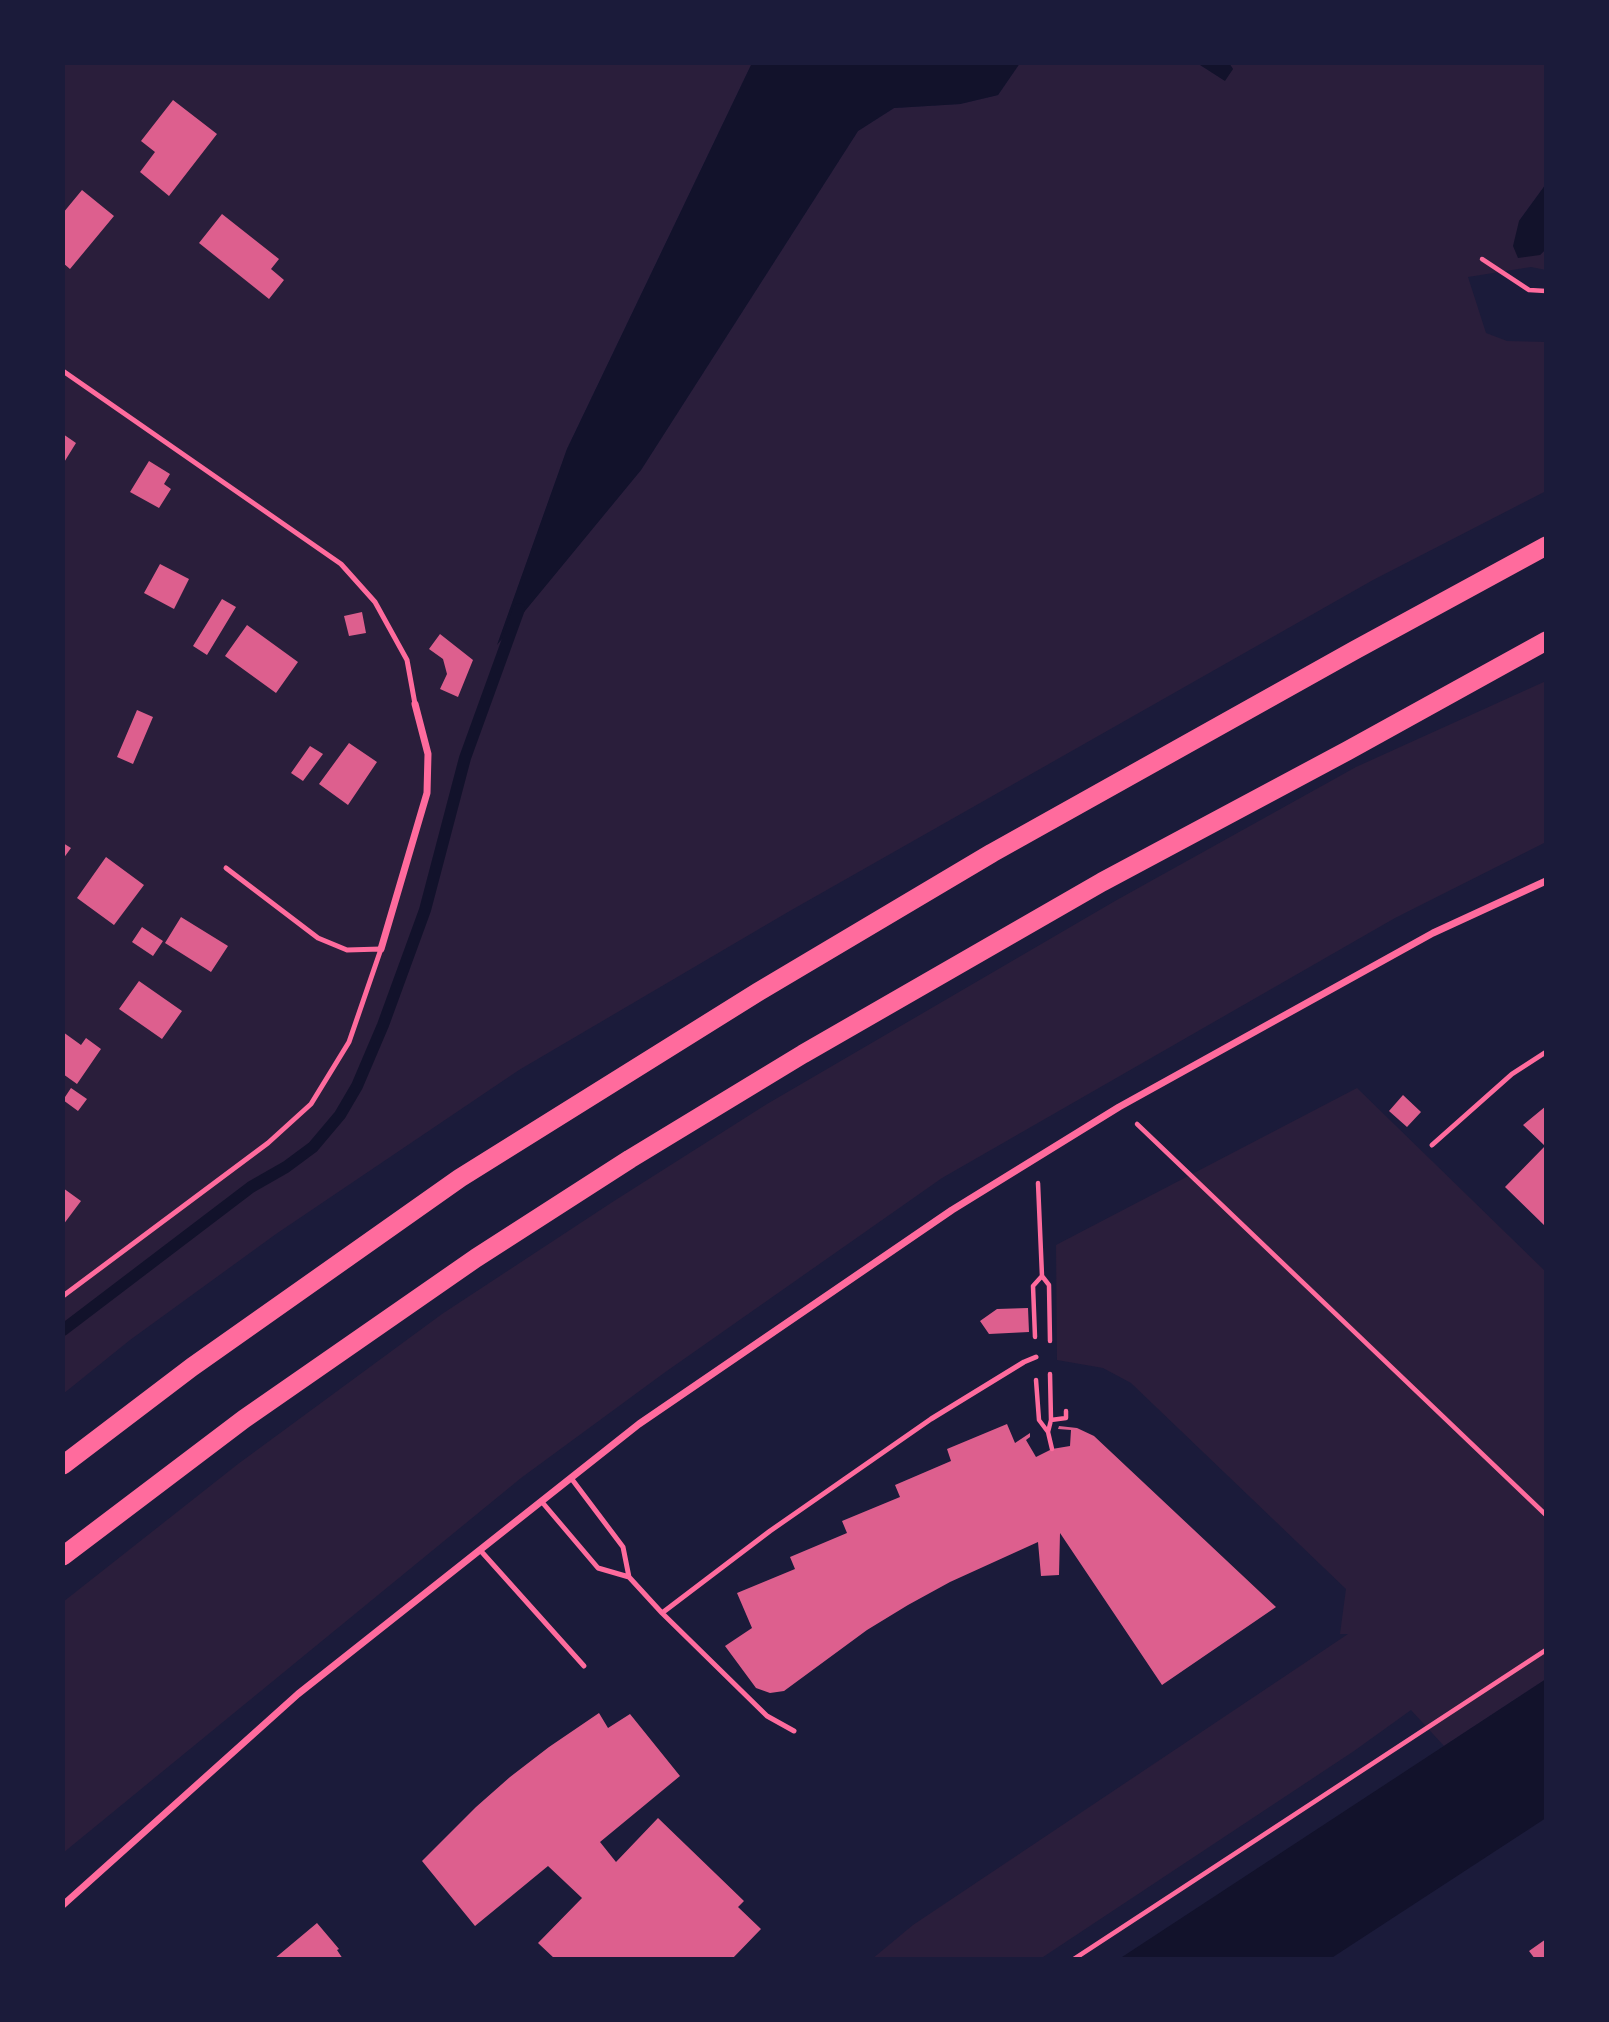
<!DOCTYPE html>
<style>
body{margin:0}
#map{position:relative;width:1609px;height:2022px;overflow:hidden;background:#1b1b3a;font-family:"Archivo Narrow",sans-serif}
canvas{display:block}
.frame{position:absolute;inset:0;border:65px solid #1b1b3a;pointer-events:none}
</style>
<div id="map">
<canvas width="1609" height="2022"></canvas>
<div class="frame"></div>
</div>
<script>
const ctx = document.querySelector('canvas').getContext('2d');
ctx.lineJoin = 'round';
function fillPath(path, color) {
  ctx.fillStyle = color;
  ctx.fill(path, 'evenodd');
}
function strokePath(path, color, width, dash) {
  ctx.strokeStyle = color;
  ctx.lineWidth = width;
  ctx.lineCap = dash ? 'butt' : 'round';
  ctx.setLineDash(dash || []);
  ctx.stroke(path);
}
const green = new Path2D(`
 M63 63H752L567 449 498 643 641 470 858 131 894 108 960 104 998 95 1020 63H1197L1224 80 1233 69 1229 63H1546V184L1519 221 1540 255 1546 249V270L1531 267 1468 277 1486 333 1507 341 1546 342V491L1373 580 788 912 519 1070 276 1234 130 1340 63 1394Z
 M1546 681V842L1395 918 942 1178 664 1373 521 1478 63 1853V1602L238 1464 442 1314 614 1201 767 1104 1115 901 1356 767Z
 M1357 1088 1546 1272V1679L1444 1746 1411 1710 1354 1751 1040 1959H872L913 1925 1348 1634H1340L1346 1589 1131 1383 1103 1368 1057 1360 1056 1245Z`);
const water = new Path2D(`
 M752 63H1020L998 95 960 104 894 108 858 131 641 470 497 645 567 449Z
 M1197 63H1229L1233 69 1225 81Z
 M1546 184V249L1540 255 1518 258 1513 246 1519 221Z
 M1546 1679V1818L1330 1959H1119Z`);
const stream = new Path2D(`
 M63 1330 251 1187 286 1167 313 1147 340 1115 357 1086 383 1025 425 910 465 758 519 609`);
const building = new Path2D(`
 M173 100 217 134 169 196 140 172 155 152 141 141Z
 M82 190 114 216 70 269 63 263V213Z
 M222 214 279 259 271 269 284 280 269 299 199 243Z
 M63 434 76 443 63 464Z
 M149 461 170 474 164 484 171 489 159 508 130 492Z
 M160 564 189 579 174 609 144 593Z
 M222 599 236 607 207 655 193 646Z
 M362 612 366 633 349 636 344 616Z
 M247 625 298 662 276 693 225 656Z
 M440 634 473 660 458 697 440 689 447 674 443 659 429 649Z
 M137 710 153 717 133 764 117 757Z
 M349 743 377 762 348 805 319 784Z
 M310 746 323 754 303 781 291 773Z
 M63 843 71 848 63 859Z
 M106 857 144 885 114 925 77 898Z
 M181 917 228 946 211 972 165 943Z
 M142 927 163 941 153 956 132 942Z
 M139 981 182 1011 162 1039 119 1009Z
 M63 1032 81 1045 86 1038 101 1049 77 1084 63 1074Z
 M71 1088 87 1099 78 1111 63 1100Z
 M1403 1095 1421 1112 1407 1127 1389 1111Z
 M1546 1106V1227L1505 1187 1545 1146 1523 1125Z
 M63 1188 81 1201 63 1225Z
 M1028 1308 1029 1332 989 1334 980 1321 997 1309Z
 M1007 1424 1015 1443 1030 1433V1437L1026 1440 1036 1457 1052 1449 1070 1446 1071 1430 1058 1429 1059 1426 1077 1428 1094 1436 1276 1607 1162 1685 1060 1533 1059 1575 1041 1576 1038 1542 950 1582 908 1605 867 1630 784 1691 770 1693 756 1688 725 1646 752 1628 737 1593 795 1569 790 1557 847 1533 842 1521 900 1497 895 1485 951 1461 947 1449Z
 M599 1713 608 1728 630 1714 680 1776 600 1842 616 1862 658 1818 744 1901 738 1907 761 1929 732 1959H555L538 1943 582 1898 548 1866 475 1926 422 1861 476 1807 510 1777 549 1747Z
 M317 1923 339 1949 337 1950 343 1959H274Z
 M1546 1939V1959H1535L1529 1951Z`);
const path = new Path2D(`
 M1482 259 1529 290 1546 291
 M1137 1124 1546 1515
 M1038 1183 1042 1276
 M1035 1337 1033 1286 1042 1276 1049 1285 1050 1341
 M1036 1380 1039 1420 1048 1432 1052 1449
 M1051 1420 1066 1418V1411
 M1048 1432 1051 1420 1050 1374
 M1074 1959 1546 1650`);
const service = new Path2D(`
 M63 371 341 564 375 602 407 660 415 704
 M1432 1145 1512 1074 1546 1052
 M63 1296 268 1143 311 1104 349 1042 381 949 347 950 318 938 226 868
 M571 1478 623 1547 629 1577
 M542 1502 598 1568 629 1577 662 1613 767 1716 794 1731
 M480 1550 584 1666
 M662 1613 770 1531 931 1419 1024 1362 1036 1357`);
const minor = new Path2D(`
 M381 949 427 793 428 754 415 704
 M63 1905 298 1694 639 1424 952 1210 1119 1107 1433 933 1546 881`);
const trunk = new Path2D(`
 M63 1465 192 1367 460 1178 758 992 992 853 1355 650 1546 546
 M63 1556 244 1419 476 1258 630 1159 803 1054 1102 882 1347 751 1546 641`);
fillPath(green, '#2a1e3b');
fillPath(water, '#12122b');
strokePath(stream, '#12122b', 12);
fillPath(building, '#dd5f8e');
strokePath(path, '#ff6b9d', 4.5);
strokePath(service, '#ff6b9d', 5);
strokePath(minor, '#ff6b9d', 7);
strokePath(trunk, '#ff6b9d', 19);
</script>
